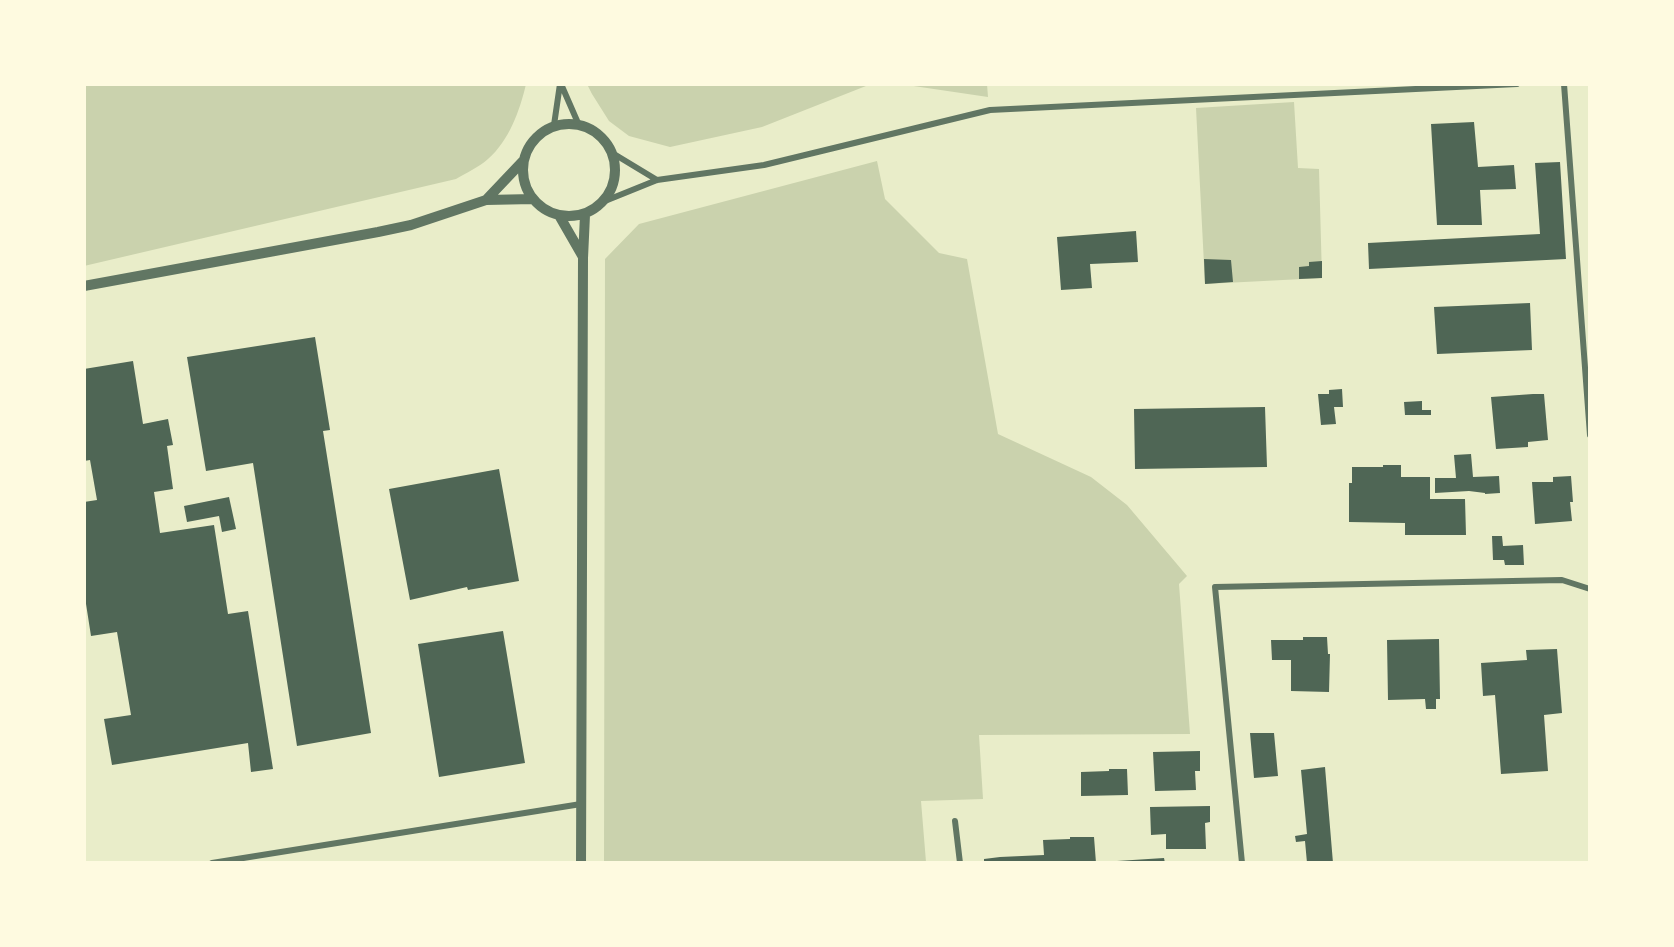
<!DOCTYPE html>
<style>
body{margin:0}
#map{position:relative;width:1674px;height:947px;overflow:hidden;background:#e9edc9;font-family:Cabin,sans-serif}
canvas{display:block}
.frame{position:absolute;inset:0;border:86px solid #fefae0;pointer-events:none}
</style>
<div id="map">
<canvas width="1674" height="947"></canvas>
<div class="frame"></div>
</div>
<script>
const ctx = document.querySelector('canvas').getContext('2d');
ctx.lineJoin = 'round';
function fillPath(path, color) {
  ctx.fillStyle = color;
  ctx.fill(path, 'evenodd');
}
function strokePath(path, color, width, dash) {
  ctx.strokeStyle = color;
  ctx.lineWidth = width;
  ctx.lineCap = dash ? 'butt' : 'round';
  ctx.setLineDash(dash || []);
  ctx.stroke(path);
}
const green = new Path2D(`
 M84 84H526C520 110 509 141 488 159 479 167 466 173 456 179L84 266Z
 M587 84H871L762 127 670 147 629 136 609 121 592 94Z
 M900 84H987L988 97Z
 M1294 102 1298 168 1319 169 1322 278 1205 284 1196 108Z
 M877 161 885 199 939 253 967 259 998 434 1091 477 1127 505 1187 576 1179 584 1190 734 979 735 983 799 921 801 926 862 604 863 605 259 639 224Z`);
const building = new Path2D(`
 M1474 122 1478 167 1514 165 1516 189 1480 190 1482 225H1437L1431 124Z
 M1560 162 1566 259 1369 269 1368 243 1540 234 1535 163Z
 M1136 231 1138 262 1090 264 1092 288 1061 290 1057 237Z
 M1204 259 1231 260 1233 282 1205 284Z
 M1322 261V278L1299 279V267L1309 266V262Z
 M1530 303 1532 350 1437 354 1434 307Z
 M315 337 330 430 323 431 371 733 297 746 253 463 206 471 187 357Z
 M133 361 143 424 168 419 173 445 167 446 173 489 154 492 160 533 214 525 228 614 248 611 273 769 251 772 248 743 112 765 104 719 131 715 117 632 91 636 84 591V502L97 500 90 460 84 461V369Z
 M1342 389 1343 407H1334L1336 424 1321 425 1318 394H1329V390Z
 M1533 394H1544L1548 440 1528 442V447L1496 449 1491 397Z
 M1422 401V410H1431V415H1405L1404 402Z
 M1265 407 1267 467 1135 469 1134 409Z
 M1471 454 1473 477 1499 476 1500 493 1485 494V493L1469 491 1435 493V478H1456L1454 455Z
 M1383 465H1401V477H1430V499H1465L1466 535H1405V523L1349 522V483H1352V467H1383Z
 M499 469 519 581 468 590 467 587 410 600 389 489Z
 M1571 476 1573 502H1570L1572 521 1535 524 1532 482H1553V477Z
 M229 497 236 529 222 532 219 516 187 522 184 506Z
 M1492 536H1502L1503 546 1523 545 1524 565H1505L1504 560H1493Z
 M503 631 525 763 439 777 418 644Z
 M1303 637H1327L1328 654H1330L1329 692 1291 691V660H1272L1271 640H1303Z
 M1439 639 1440 699H1436V709H1426L1425 699 1388 700 1387 640Z
 M1557 649 1562 713 1544 715 1548 771 1501 774 1495 695 1483 696 1481 663 1527 660 1526 650Z
 M1250 733H1274L1278 776 1254 778Z
 M1200 751V771H1195L1196 790 1155 791 1153 752Z
 M1325 767 1333 863H1307L1305 841 1296 842 1295 836 1307 834 1301 770Z
 M1109 769H1127L1128 795 1081 796V772L1109 771Z
 M1210 806V822L1205 823 1206 849H1166V834L1151 835 1150 807Z
 M1070 837H1094L1096 863H984V859L1000 857 1044 855 1043 840 1070 839Z
 M1164 858 1165 863H1117V861Z`);
const minor = new Path2D(`
 M561 84 578 123
 M1564 84 1590 435
 M554 125 560 84
 M614 154 657 180
 M605 201 657 180 764 165 990 110 1517 84
 M955 821 960 863
 M212 863 581 804
 M1242 863 1215 587 1562 580 1590 589`);
const tertiary = new Path2D(`
 M523 170a46 46 0 1 1 92 0a46 46 0 1 1-92 0Z
 M486 200 523 161
 M560 217 583 257
 M84 286 378 232 411 225 486 200 533 199
 M581 863 583 258 585 215`);
fillPath(green, '#cad2ad');
fillPath(building, '#4f6655');
strokePath(minor, '#617663', 6);
strokePath(tertiary, '#617663', 10);
</script>
